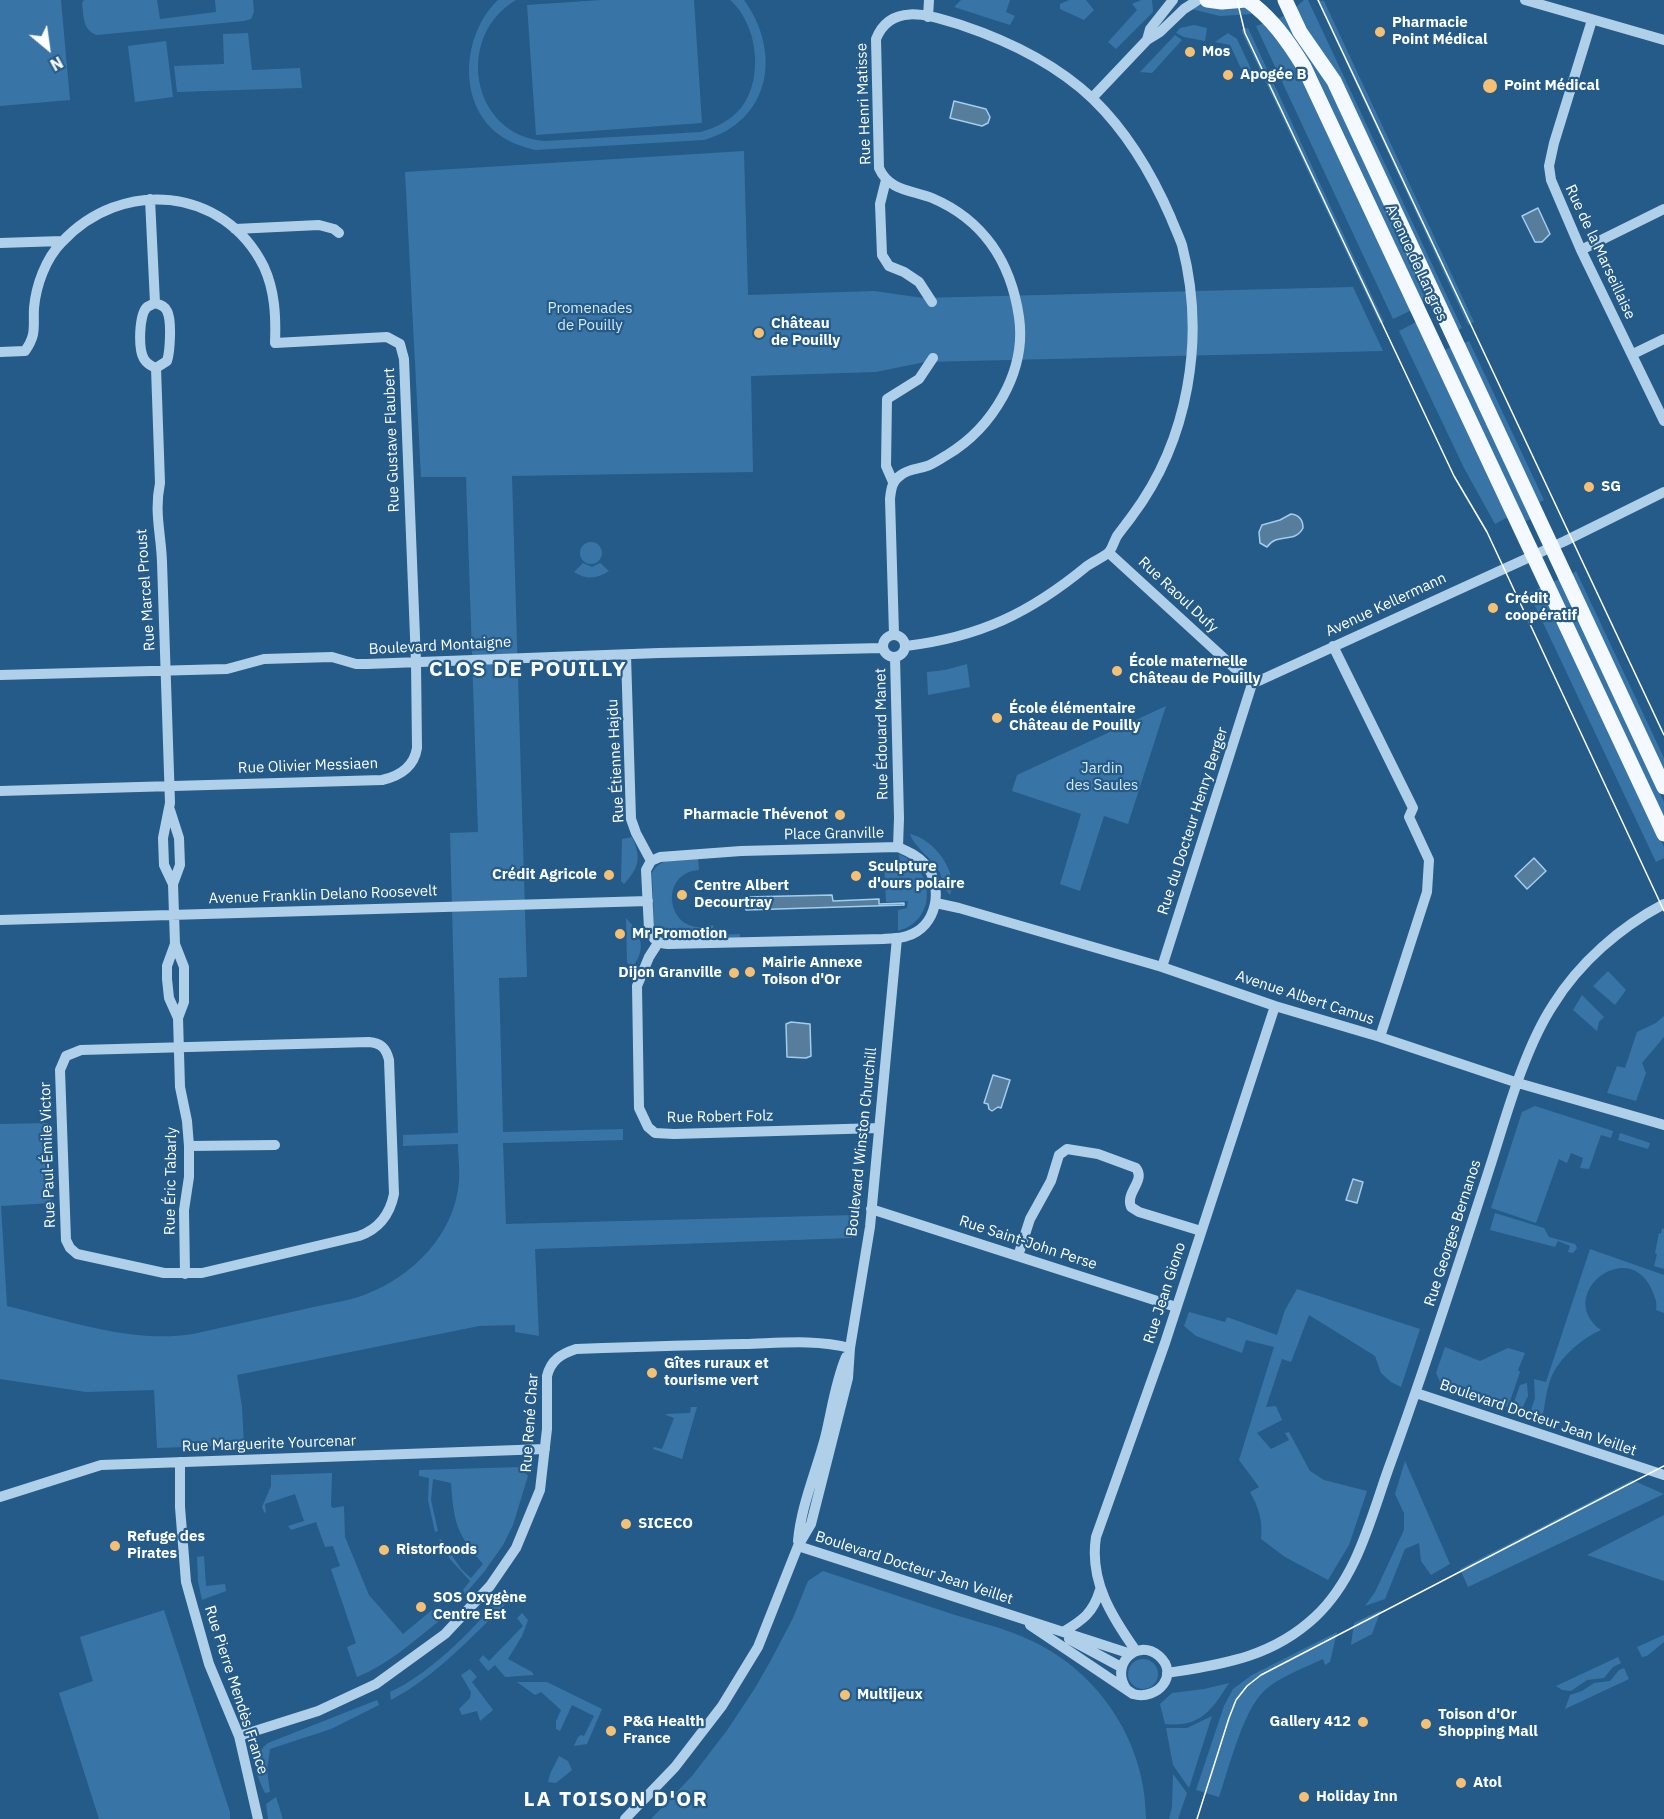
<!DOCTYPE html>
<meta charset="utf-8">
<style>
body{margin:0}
#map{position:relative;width:1664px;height:1819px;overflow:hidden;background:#245b89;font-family:"IBM Plex Sans",sans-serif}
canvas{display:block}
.north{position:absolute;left:18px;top:18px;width:60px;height:60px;-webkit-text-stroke:4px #245b89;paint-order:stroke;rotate:151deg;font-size:16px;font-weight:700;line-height:24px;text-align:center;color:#fff}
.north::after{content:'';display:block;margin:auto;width:21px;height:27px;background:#fff;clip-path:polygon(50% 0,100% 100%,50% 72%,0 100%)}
</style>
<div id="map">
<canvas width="1664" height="1819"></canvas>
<div class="north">N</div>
</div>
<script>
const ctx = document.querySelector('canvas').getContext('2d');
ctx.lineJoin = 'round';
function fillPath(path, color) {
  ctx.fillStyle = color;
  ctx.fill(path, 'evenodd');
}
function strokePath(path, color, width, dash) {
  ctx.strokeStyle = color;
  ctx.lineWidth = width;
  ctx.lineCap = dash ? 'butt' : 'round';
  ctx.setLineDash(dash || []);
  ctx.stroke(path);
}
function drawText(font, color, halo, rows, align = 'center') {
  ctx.font = font + ' "IBM Plex Sans",sans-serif';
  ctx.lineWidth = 4.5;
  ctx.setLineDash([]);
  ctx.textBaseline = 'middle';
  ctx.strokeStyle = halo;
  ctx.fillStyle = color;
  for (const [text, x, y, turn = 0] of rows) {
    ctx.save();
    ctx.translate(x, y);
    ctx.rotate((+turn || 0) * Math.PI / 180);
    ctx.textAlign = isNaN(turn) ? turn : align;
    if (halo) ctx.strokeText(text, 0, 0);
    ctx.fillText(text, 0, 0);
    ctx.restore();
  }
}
const green = new Path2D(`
 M0 0H61L70 100 0 106Z
 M84 0H157L160 19 216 12 215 0H253L254 12 251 19 244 21 97 35C82 30 84 16 82 3Z
 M498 0H516C454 36 471 136 545 141L701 132C717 127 730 121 741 108 764 79 758 24 730 0H744C782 52 771 121 704 140L535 150C523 147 511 143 501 136 456 105 462 34 498 0Z
 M601 0H694L702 123 536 135 527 5Z
 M961 0H1010L1006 12 1015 16 1010 25 954 7Z
 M1069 0H1086L1094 10 1084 20 1060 9V4Z
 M1141 0H1152L1153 12 1116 49 1108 42 1137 10 1132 4Z
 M1304 0H1308L1462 328 1458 330 1294 9Z
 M1317 0 1324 1 1474 322 1468 325Z
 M1203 4 1248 7 1253 14 1220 16 1191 9Z
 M1287 14 1316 59 1429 300 1423 303 1315 72 1276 20Z
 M1268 22 1289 51 1414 309 1393 319 1256 26Z
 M1194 25 1207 28 1205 41 1184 37 1176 33 1180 28Z
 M1248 28 1384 322 1380 324 1242 32V29Z
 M248 33 252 70 300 68 302 88 177 92 174 66 224 64 223 34Z
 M1228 33 1237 39 1253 73 1245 77 1230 45 1215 42Z
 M1175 35 1182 40 1152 73 1140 72Z
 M166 41 173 97 135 102 128 46Z
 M744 151 748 295 874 291 923 298 1353 287 1383 351 925 362 876 372 751 376 753 472 512 476 527 977 499 978 503 1132 623 1129V1140L503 1143 506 1224 856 1215 852 1238 535 1249 539 1336 515 1332V1325L479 1326 237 1375 242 1407 244 1445 157 1448 154 1390 86 1392 0 1379V1124L48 1123 51 1203 1 1206 7 1306C66 1320 132 1344 193 1334 230 1326 268 1317 305 1309 324 1304 345 1302 364 1295 412 1277 455 1235 459 1181 460 1169 458 1157 458 1144L403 1146V1135L458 1133 450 833 478 832 466 477H421L405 172Z
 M1416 322 1508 517 1495 524 1464 468 1399 331Z
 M1469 341 1544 500 1539 503 1462 344Z
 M1451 347 1531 519 1526 521 1523 517 1448 358 1445 350Z
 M580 553a11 11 0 1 1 22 0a11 11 0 1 1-22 0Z
 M583 563 592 567 600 563 609 571C597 579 587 580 574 572Z
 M1576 571 1664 758V769L1572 574Z
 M1559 579 1664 802V819L1553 582Z
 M1542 587 1664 847V858L1656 862 1529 593Z
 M967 664 970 687 928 695 927 672 945 670Z
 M1166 706 1128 824 1104 816 1080 891 1060 884 1081 814 1012 791 1017 775Z
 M910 834C934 839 959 872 950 895 943 888 943 881 940 873 933 858 916 850 910 834Z
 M632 837C641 857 640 867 624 884L621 881 622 839Z
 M899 854C935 869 938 920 898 931V910L907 908 908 901 886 902 884 863H900Z
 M698 858 699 870C656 873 667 940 713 925L714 935 740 934V939H668L659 935 654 925 652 873C660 856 682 859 698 858Z
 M626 918C641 934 647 948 633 966L627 963Z
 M1608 971 1626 990 1615 1005 1593 986Z
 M1582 995 1604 1017 1599 1022 1597 1031 1573 1010Z
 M1664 1016V1037L1642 1063 1646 1073 1636 1101 1607 1093 1617 1066 1625 1068 1637 1032 1656 1023Z
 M1535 1106 1613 1131 1611 1138 1601 1135 1589 1169 1580 1168 1583 1158 1571 1153 1567 1163 1559 1159 1536 1223 1491 1208 1522 1112Z
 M1620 1133 1650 1143 1648 1149 1618 1140Z
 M1495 1213 1544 1228 1549 1237 1575 1244 1577 1248 1573 1253 1568 1252 1570 1246 1558 1241 1555 1247 1490 1230Z
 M1662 1228 1664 1229V1269L1654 1266 1657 1254 1655 1253 1659 1233 1661 1234Z
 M1590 1249 1664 1275V1313L1656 1310C1658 1303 1654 1295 1651 1288 1627 1237 1554 1295 1601 1330 1582 1338 1559 1358 1551 1378 1546 1390 1545 1406 1542 1419L1530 1413 1535 1398 1534 1379 1546 1382Z
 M1297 1289 1420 1329 1401 1387 1391 1382 1381 1373 1375 1356 1309 1315 1291 1362 1282 1359 1266 1407 1276 1406 1282 1420 1257 1433 1271 1449 1289 1440 1285 1433 1289 1432 1310 1471 1324 1480 1367 1491 1349 1545 1328 1580 1285 1557 1261 1539C1263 1521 1259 1508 1250 1492L1259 1487 1239 1460 1274 1347 1246 1340 1242 1353 1196 1336 1184 1326 1189 1312 1225 1322 1227 1317 1277 1335 1285 1310Z
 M1445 1347 1480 1361 1508 1348 1525 1353 1518 1370 1520 1372 1508 1407 1441 1384 1436 1373Z
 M1527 1383 1528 1396 1521 1411 1512 1408 1520 1385Z
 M691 1407H697L682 1459 653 1449 654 1447 662 1449 674 1418 666 1415V1414L690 1413Z
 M1405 1461 1450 1564 1431 1575 1421 1561 1419 1543 1405 1549 1385 1599 1365 1606 1375 1592 1404 1530V1513L1395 1494Z
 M521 1467 528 1476 513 1525 503 1545 484 1572 465 1594 463 1590 470 1581 450 1559 439 1540 441 1539 461 1569 471 1578 483 1564C456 1533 454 1523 451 1483L433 1479 431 1500 438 1531 435 1532 428 1500 429 1478 419 1476V1470Z
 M332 1473 331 1506 333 1508 344 1506 345 1537 369 1595 403 1634 432 1610 440 1620C414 1641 389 1664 357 1677L347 1647 356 1643 331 1569 340 1566 333 1546 325 1547 316 1522 291 1530 288 1526 304 1521 295 1494 265 1504 266 1513 264 1512 262 1507 271 1486V1475Z
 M1632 1480 1664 1494 1468 1587 1460 1569Z
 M1664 1515V1581L1587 1555Z
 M204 1556 206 1586 225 1584 226 1591 202 1600 198 1581 197 1557Z
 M823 1571C865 1585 907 1599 949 1613 976 1622 1006 1628 1032 1641 1100 1673 1146 1743 1146 1819H651L692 1776 728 1729 755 1688 771 1660 793 1618 808 1581Z
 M496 1601 505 1605C469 1639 436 1676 391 1700L390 1692C425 1677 473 1631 496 1601Z
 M164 1610 230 1812V1819H99L59 1693 93 1681 80 1637Z
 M1381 1610 1372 1634 1351 1645 1354 1623Z
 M522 1613 528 1620 522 1636 508 1659 532 1672 534 1675 505 1677 495 1665 488 1671 479 1660 483 1655 489 1661 523 1626 517 1618Z
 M1337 1632 1330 1662 1325 1665 1323 1659C1304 1668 1281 1676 1265 1690 1243 1710 1229 1768 1219 1797L1196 1790 1224 1706 1233 1689 1252 1675Z
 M1664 1635V1642L1647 1656 1642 1657 1637 1647Z
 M1618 1657 1621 1663 1613 1667 1604 1678 1587 1680 1571 1691 1562 1690 1556 1686Z
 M1128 1674a15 15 0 1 1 30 0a15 15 0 1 1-30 0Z
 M1624 1668 1629 1679 1565 1709 1570 1695 1582 1691 1594 1683 1610 1681 1619 1670Z
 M470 1669 477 1677 472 1682 493 1710 480 1721 477 1711 462 1715 459 1709 470 1698 471 1692 461 1675Z
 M517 1682H547L602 1709 587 1744 574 1746 578 1737 581 1735 584 1736 594 1716 572 1705 560 1731 556 1729V1721L561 1710 541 1692 535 1695Z
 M1229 1683C1212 1710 1200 1728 1165 1724L1160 1704 1172 1693 1204 1689Z
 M377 1700 379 1705 331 1729 270 1749 267 1770 270 1792 265 1793C256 1773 248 1759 268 1743Z
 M1212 1716 1189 1788 1173 1765 1166 1728H1187Z
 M559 1756 568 1761 572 1770 556 1783 548 1782 550 1774Z
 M1173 1774 1187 1793 1178 1819H1169L1172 1807Z
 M276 1797 283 1819H268L266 1804Z`);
const water = new Path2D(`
 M954 101 986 109 990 117 988 123 982 126 950 118Z
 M1538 208 1550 234 1542 242H1535L1522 216Z
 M1291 514C1299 515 1303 520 1303 528 1295 544 1277 532 1267 547L1260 543 1259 532 1262 525 1280 520Z
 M1534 858 1546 871 1527 889 1515 876Z
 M832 895 833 901 879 899V904L904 903V905L746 910 745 897Z
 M791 1022 810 1024 811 1056 806 1058 787 1057 786 1024Z
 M993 1075 1010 1080 1001 1108 998 1107 992 1111 989 1109 988 1104 984 1103Z
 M1353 1179 1363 1182 1357 1203 1346 1200Z`);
const minor = new Path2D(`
 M1525 0 1664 40
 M928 17 929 0
 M1592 20 1554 143 1549 166 1551 180 1581 250 1664 421
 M1147 40 1150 29 1173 0
 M1092 98 1147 40 1160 32 1184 9 1198 0
 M886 180 880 204 882 255 889 266 904 272 919 282 932 302
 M150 199 155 303
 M235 229 319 225 334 229 339 233
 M0 243 62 241
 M1581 250 1664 209
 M155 303C160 305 165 306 167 311 172 320 170 352 167 361L156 368C151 366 147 364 144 359 138 349 139 315 147 307Z
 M0 352 25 351C37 334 33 327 34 308 36 285 46 258 62 242 121 178 224 186 264 267 275 291 276 317 275 343L387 337 400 344 404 359 416 662 417 748C414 767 400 776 382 780L0 791
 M1633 354 1664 339
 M156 368 160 483C154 513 161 533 162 562L170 803 163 838 164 865 173 884
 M893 482 886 466 887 399 919 379 933 358
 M1109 553 1252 684
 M894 634 890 499C891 489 892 481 901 475 908 469 918 469 927 466 933 464 940 459 947 455 992 428 1027 372 1019 317 1011 263 984 220 932 198 912 190 889 191 879 168L876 39C891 1 931 16 961 25 1009 41 1056 64 1093 99 1127 132 1152 174 1171 218 1174 226 1179 236 1182 245 1206 337 1189 440 1132 516 1127 523 1122 529 1117 536 1114 541 1112 550 1108 553 1102 558 1094 561 1087 566 1030 613 980 637 906 646
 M883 646a11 11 0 1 1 22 0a11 11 0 1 1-22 0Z
 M1333 646 1413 808 1409 817 1429 860 1427 892 1380 1037
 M626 655 631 819 636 833 651 861
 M895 657 899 818 898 847
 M0 675 227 669 264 659 332 657 356 664H367L659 653 883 648
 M1252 684 1565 541 1664 492
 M170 810 179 838 180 865 173 884 175 944 167 966V979L169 998 178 1018
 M898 847C909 852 918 856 926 865 944 888 937 927 907 936 899 939 891 938 883 939L668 944C657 943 653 940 649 929L646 870 651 861 660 857 741 851Z
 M936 903 959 908 1162 967 1275 1006 1380 1037 1518 1083 1664 1125
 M0 920 648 901
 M658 943 649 957 637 986 639 1108 648 1127 655 1133 674 1134 879 1128
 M175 944 184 967V1002L178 1018 180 1087 187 1121 189 1146V1177L184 1210 185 1274
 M1162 967 1252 684
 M369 1042C381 1043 386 1048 389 1060L394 1194C390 1214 379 1229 359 1236L202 1273H164L77 1254 70 1248 66 1240 60 1070 66 1056 81 1050Z
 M189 1146 275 1145
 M871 1209 1176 1307
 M1018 1256 1030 1219 1051 1181 1059 1155 1067 1149 1098 1154 1136 1168C1146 1181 1125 1192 1131 1207L1139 1212 1201 1231
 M1416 1393 1664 1475
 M180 1462V1507L186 1582 209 1664 239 1736 258 1819
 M0 1497 101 1465 545 1449
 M798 1541C801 1506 816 1472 825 1438 832 1410 835 1383 846 1357
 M798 1546 1131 1654
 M1030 1625 1133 1694C1158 1701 1180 1674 1159 1656 1136 1637 1109 1666 1127 1690
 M1063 1632C1083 1620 1093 1613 1100 1590
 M1069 1639 1121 1667
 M1136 1651C1112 1617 1089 1581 1096 1537L1165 1343 1275 1006
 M1167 1673C1222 1664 1271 1658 1315 1617 1356 1579 1370 1521 1388 1470 1424 1372 1456 1272 1488 1173 1505 1121 1523 1051 1553 1005 1579 963 1620 927 1664 904
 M239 1736 318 1711 376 1684 445 1634 490 1586 516 1548 540 1490 547 1429V1376C551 1360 561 1354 576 1349 632 1347 689 1345 745 1344 780 1343 816 1339 850 1348
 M625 1819 675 1767 722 1706 758 1647 798 1546 811 1524 848 1378 850 1348 870 1227 897 938`);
const major = new Path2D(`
 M1207 0 1222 2 1246 0
 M1247 0C1272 18 1288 41 1304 67L1664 834
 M1285 0 1300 32 1334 81 1664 787`);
const tram = new Path2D(`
 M1237 0 1245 33 1454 476 1487 532 1664 911
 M1318 0 1664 735
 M1197 1819 1229 1718 1236 1700 1247 1686 1261 1675 1664 1466`);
const markers = [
 [1380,32,6,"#f5c073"],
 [1190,52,6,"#f5c073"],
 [1228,75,6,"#f5c073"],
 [1490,86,8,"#f5c073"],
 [759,333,6,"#f5c073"],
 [1589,487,6,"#f5c073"],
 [1493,608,6,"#f5c073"],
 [1117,671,6,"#f5c073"],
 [997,718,6,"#f5c073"],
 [840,815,6,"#f5c073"],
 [609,875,6,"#f5c073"],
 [856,876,6,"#f5c073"],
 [682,895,6,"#f5c073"],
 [620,934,6,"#f5c073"],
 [750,972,6,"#f5c073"],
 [734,973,6,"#f5c073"],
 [652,1373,6,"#f5c073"],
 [626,1524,6,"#f5c073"],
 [115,1546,6,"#f5c073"],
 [384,1550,6,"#f5c073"],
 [421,1607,6,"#f5c073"],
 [845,1695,6,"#f5c073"],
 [1363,1722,6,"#f5c073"],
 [1426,1724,6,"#f5c073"],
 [611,1731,6,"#f5c073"],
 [1461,1783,6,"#f5c073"],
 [1304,1797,6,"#f5c073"]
];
const poiNames = [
 ["Pharmacie",1392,23],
 ["Point Médical",1392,40],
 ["Mos",1202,52],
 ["Apogée B",1240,75],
 ["Point Médical",1504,86],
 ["Château",771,324],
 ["de Pouilly",771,341],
 ["SG",1601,487],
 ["Crédit",1505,599],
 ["coopératif",1505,616],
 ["École maternelle",1129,662],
 ["Château de Pouilly",1129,679],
 ["École élémentaire",1009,709],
 ["Château de Pouilly",1009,726],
 ["Pharmacie Thévenot",828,815,"right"],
 ["Sculpture",868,867],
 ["d'ours polaire",868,884],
 ["Crédit Agricole",597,875,"right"],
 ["Centre Albert",694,886],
 ["Decourtray",694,903],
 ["Mr Promotion",632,934],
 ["Mairie Annexe",762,963],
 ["Toison d'Or",762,980],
 ["Dijon Granville",722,973,"right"],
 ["Gîtes ruraux et",664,1364],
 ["tourisme vert",664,1381],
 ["SICECO",638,1524],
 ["Refuge des",127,1537],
 ["Pirates",127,1554],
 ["Ristorfoods",396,1550],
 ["SOS Oxygène",433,1598],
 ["Centre Est",433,1615],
 ["Multijeux",857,1695],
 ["Toison d'Or",1438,1715],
 ["Shopping Mall",1438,1732],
 ["P&G Health",623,1722],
 ["France",623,1739],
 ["Gallery 412",1351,1722,"right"],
 ["Atol",1473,1783],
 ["Holiday Inn",1316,1797]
];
const streetNames = [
 ["Rue Henri Matisse",864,104,-92],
 ["Rue de la Marseillaise",1600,252,65],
 ["Avenue de Langres",1416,263,65],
 ["Rue Gustave Flaubert",392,440,-92],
 ["Rue Marcel Proust",146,590,-94],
 ["Rue Raoul Dufy",1178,595,43],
 ["Avenue Kellermann",1386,605,-25],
 ["Boulevard Montaigne",440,646,-3],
 ["Rue Édouard Manet",882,734,-91],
 ["Rue Étienne Hajdu",616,761,-93],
 ["Rue Olivier Messiaen",308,766,-2],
 ["Rue du Docteur Henry Berger",1193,821,-72],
 ["Place Granville",834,834,-1],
 ["Avenue Franklin Delano Roosevelt",323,895,-2],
 ["Avenue Albert Camus",1305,998,18],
 ["Rue Robert Folz",720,1117,-1],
 ["Boulevard Winston Churchill",862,1142,-84],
 ["Rue Paul-Émile Victor",48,1155,-92],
 ["Rue Éric Tabarly",171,1181,-89],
 ["Rue Georges Bernanos",1453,1233,-72],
 ["Rue Saint-John Perse",1028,1243,18],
 ["Rue Jean Giono",1165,1293,-72],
 ["Boulevard Docteur Jean Veillet",1538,1418,19],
 ["Rue René Char",530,1423,-86],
 ["Rue Marguerite Yourcenar",269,1444,-2],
 ["Boulevard Docteur Jean Veillet",914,1568,18],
 ["Rue Pierre Mendès France",236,1690,72]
];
const parkNames = [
 ["Promenades",590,309],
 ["de Pouilly",590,326],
 ["Jardin",1102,769],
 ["des Saules",1102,786]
];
const districtNames = [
 ["CLOS DE POUILLY",528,670],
 ["LA TOISON D'OR",616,1800]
];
fillPath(green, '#3875a6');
fillPath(water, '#567d9c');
strokePath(water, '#a4cdeb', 1.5);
strokePath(minor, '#b0d0ea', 10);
strokePath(major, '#f3f9fe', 15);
strokePath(tram, '#fff', 1.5);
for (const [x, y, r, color] of markers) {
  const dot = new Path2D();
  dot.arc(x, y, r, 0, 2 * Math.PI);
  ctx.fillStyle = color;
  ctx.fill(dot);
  strokePath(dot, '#245b89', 2);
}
drawText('bold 15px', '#fff', '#245b89', poiNames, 'left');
drawText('15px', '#fff', '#245b89', streetNames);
drawText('15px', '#d4e8f7', '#245b89', parkNames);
ctx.letterSpacing = '1.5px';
drawText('bold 21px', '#fff', '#245b89', districtNames);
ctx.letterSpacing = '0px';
</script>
